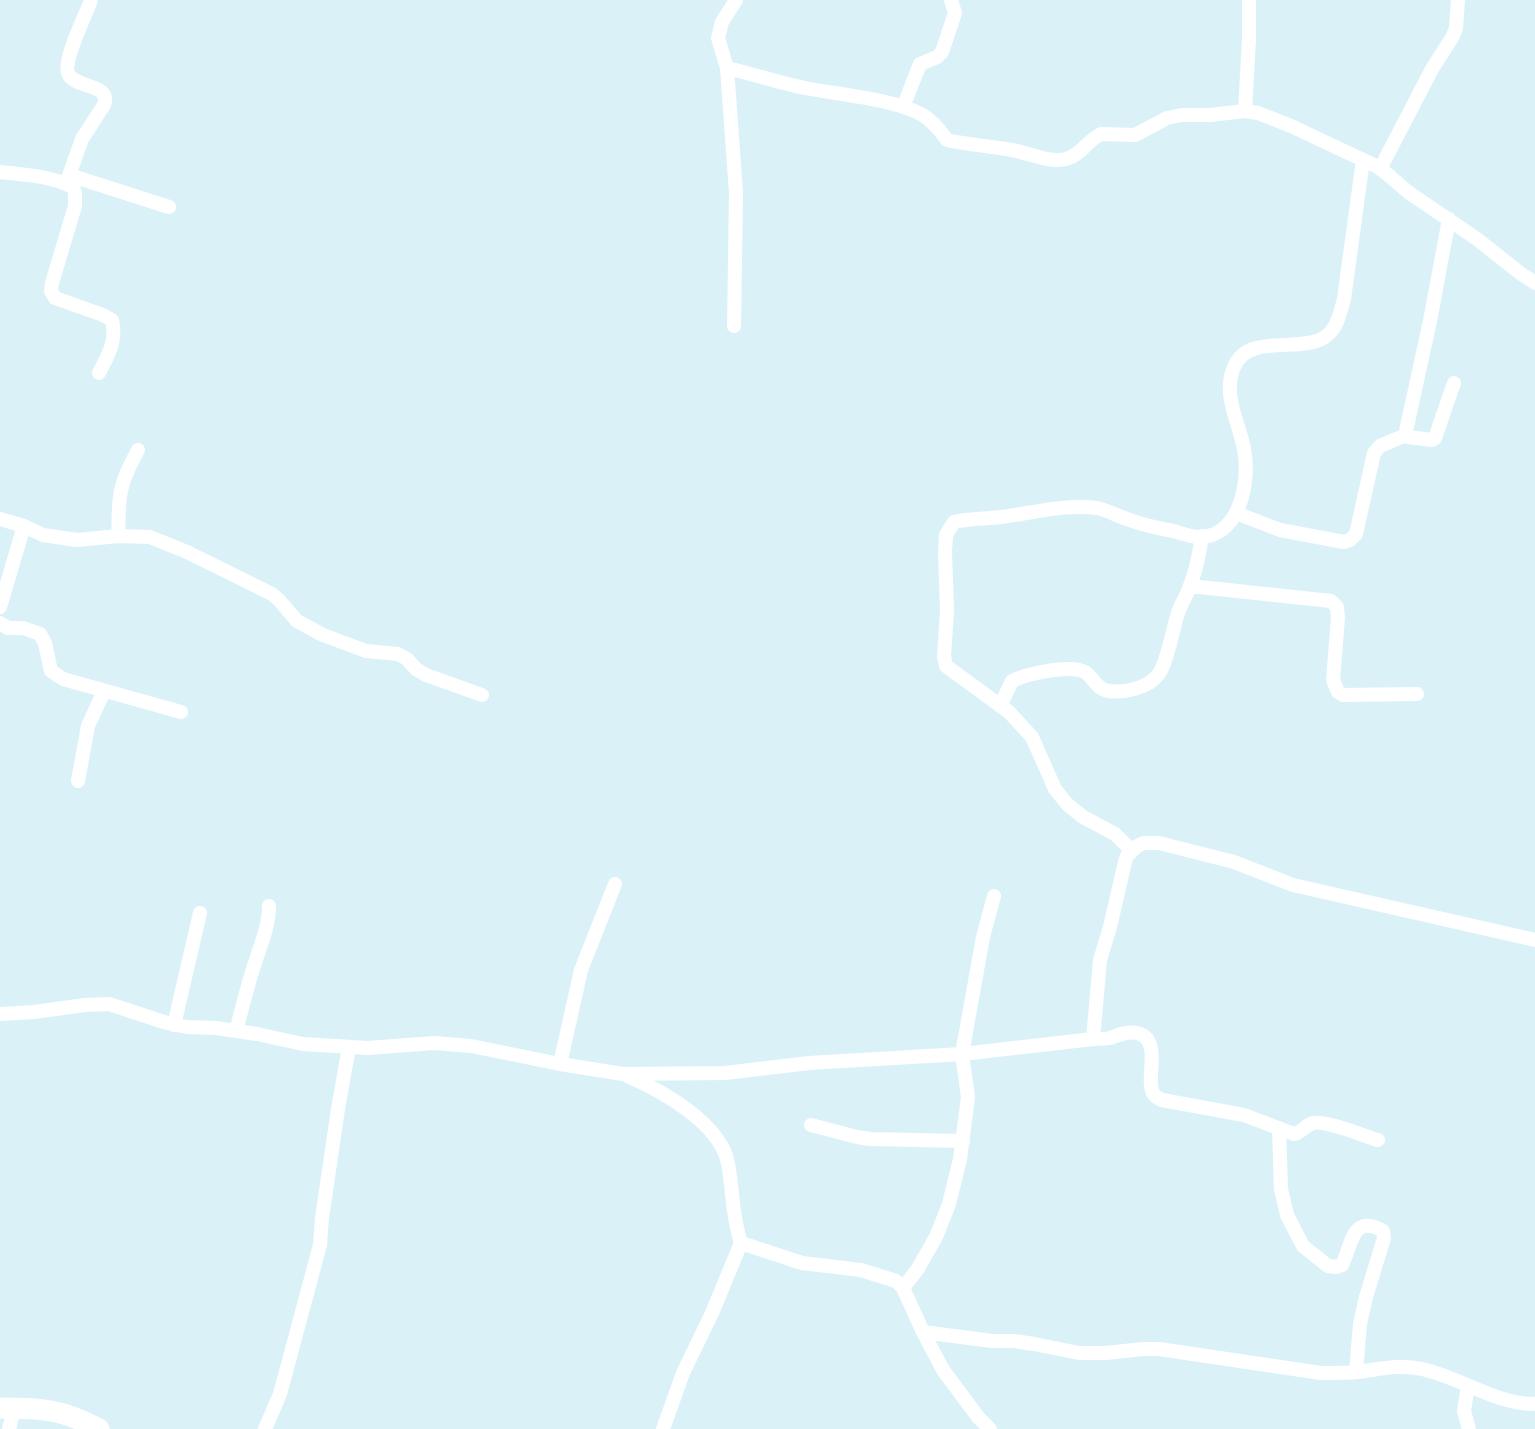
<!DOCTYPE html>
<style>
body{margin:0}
canvas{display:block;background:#daf2f7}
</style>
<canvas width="1535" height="1429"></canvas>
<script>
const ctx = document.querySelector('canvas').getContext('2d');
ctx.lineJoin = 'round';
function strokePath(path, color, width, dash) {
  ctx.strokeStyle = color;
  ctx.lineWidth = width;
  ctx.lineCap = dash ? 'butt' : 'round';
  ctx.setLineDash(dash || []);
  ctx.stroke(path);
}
const street = new Path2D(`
 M1249 0V39L1245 111 1258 113 1291 126 1376 166 1386 173 1408 192 1477 239 1520 273 1535 283
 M727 68C753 74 779 83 805 88 840 95 889 98 921 114 932 120 940 130 947 140 969 145 991 146 1012 150 1029 153 1049 163 1066 159 1081 155 1088 140 1101 134L1135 135 1167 118 1182 115H1210L1245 111
 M903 107 920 64 937 57 942 52 955 13 951 0
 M1380 169 1432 69 1453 36 1456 28 1458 0
 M0 172C22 174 46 176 66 184L82 139 104 105C112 83 74 89 68 73 63 59 86 15 91 0
 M69 175 169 207
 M66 184 73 187 75 193V206L52 283 51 291 55 298 103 315 112 320C117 342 108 355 99 373
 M1449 219 1430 321 1406 431 1408 437 1432 440 1435 438 1454 383
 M734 326 736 193 727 68 718 38 722 22 736 0
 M1236 513 1280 530 1344 542 1350 540 1356 534 1374 453 1380 446 1406 435
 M0 519 24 526 43 535 77 540 118 536 150 537 187 552 272 594 279 600 297 621 323 635 366 651 398 654 407 659 416 669 426 675 482 695
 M118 536C119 523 118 510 120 497 122 480 130 465 138 450
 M1190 586 1331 601 1337 607 1338 618 1333 680 1338 692 1343 695 1417 694
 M0 607 24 526
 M0 623 8 628H23L40 634 45 643 51 671 63 679 181 712
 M1000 706 1012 681C1026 674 1070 664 1085 672 1094 678 1096 689 1109 691 1125 693 1148 688 1158 675 1167 664 1173 628 1178 613 1181 604 1186 597 1189 588 1196 572 1199 554 1202 536
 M78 781 88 726 104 691
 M1132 851 1115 834 1083 817 1067 804 1055 789 1032 737 1009 712 946 666 944 656 947 611 945 552 946 535 954 522C970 518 985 519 1001 517 1033 513 1064 504 1097 508 1107 510 1117 516 1127 519 1142 525 1157 528 1173 531 1181 533 1191 537 1199 537 1223 537 1236 518 1242 497 1246 482 1247 465 1244 449 1239 422 1222 395 1234 367 1250 328 1313 360 1333 329 1339 321 1341 309 1344 299L1363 160
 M0 1014 34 1012 85 1005 109 1004 167 1023 187 1027 216 1028 257 1034 303 1044 368 1048 434 1043 471 1046 560 1064 623 1074 725 1073 809 1063 962 1054 1093 1039 1100 960 1110 927 1125 862 1127 856 1137 846 1144 843H1159L1234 862 1293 885 1535 940
 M174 1025 200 913
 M236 1031C242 1009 247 987 254 966 260 946 269 927 269 906
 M1093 1039C1099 1039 1105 1039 1110 1038 1119 1035 1127 1031 1137 1033 1163 1039 1145 1078 1153 1093 1155 1097 1158 1098 1162 1100L1244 1115 1294 1134C1302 1132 1306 1125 1313 1123 1326 1120 1364 1136 1378 1140
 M560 1064 581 970 615 884
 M628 1076C662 1091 720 1123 728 1163 733 1190 732 1217 741 1243L802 1263 861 1270 896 1281 903 1288 923 1332 943 1370 978 1417 990 1429
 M811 1125 857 1137 870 1139 963 1141
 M1279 1128 1281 1189 1287 1215 1303 1246 1328 1266 1336 1267 1342 1265C1352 1245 1352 1213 1383 1231L1384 1238 1366 1297 1360 1324 1356 1372
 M903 1288 917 1270 936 1237 949 1204 960 1159 968 1097 962 1054 983 937 994 896
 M923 1332 992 1341H1014L1034 1344 1079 1353H1106L1143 1349H1159L1321 1373C1333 1373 1346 1373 1358 1372 1380 1369 1400 1364 1422 1369 1460 1377 1494 1404 1535 1404
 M1468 1386 1464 1411 1469 1429
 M9 1429 14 1408
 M265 1429 280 1394 320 1245 322 1218 338 1109 349 1047
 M663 1429 683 1373 712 1313 741 1243`);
const secondary = new Path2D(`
 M0 1408C41 1408 62 1409 99 1429`);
strokePath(street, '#fff', 14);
strokePath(secondary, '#fff', 21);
</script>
